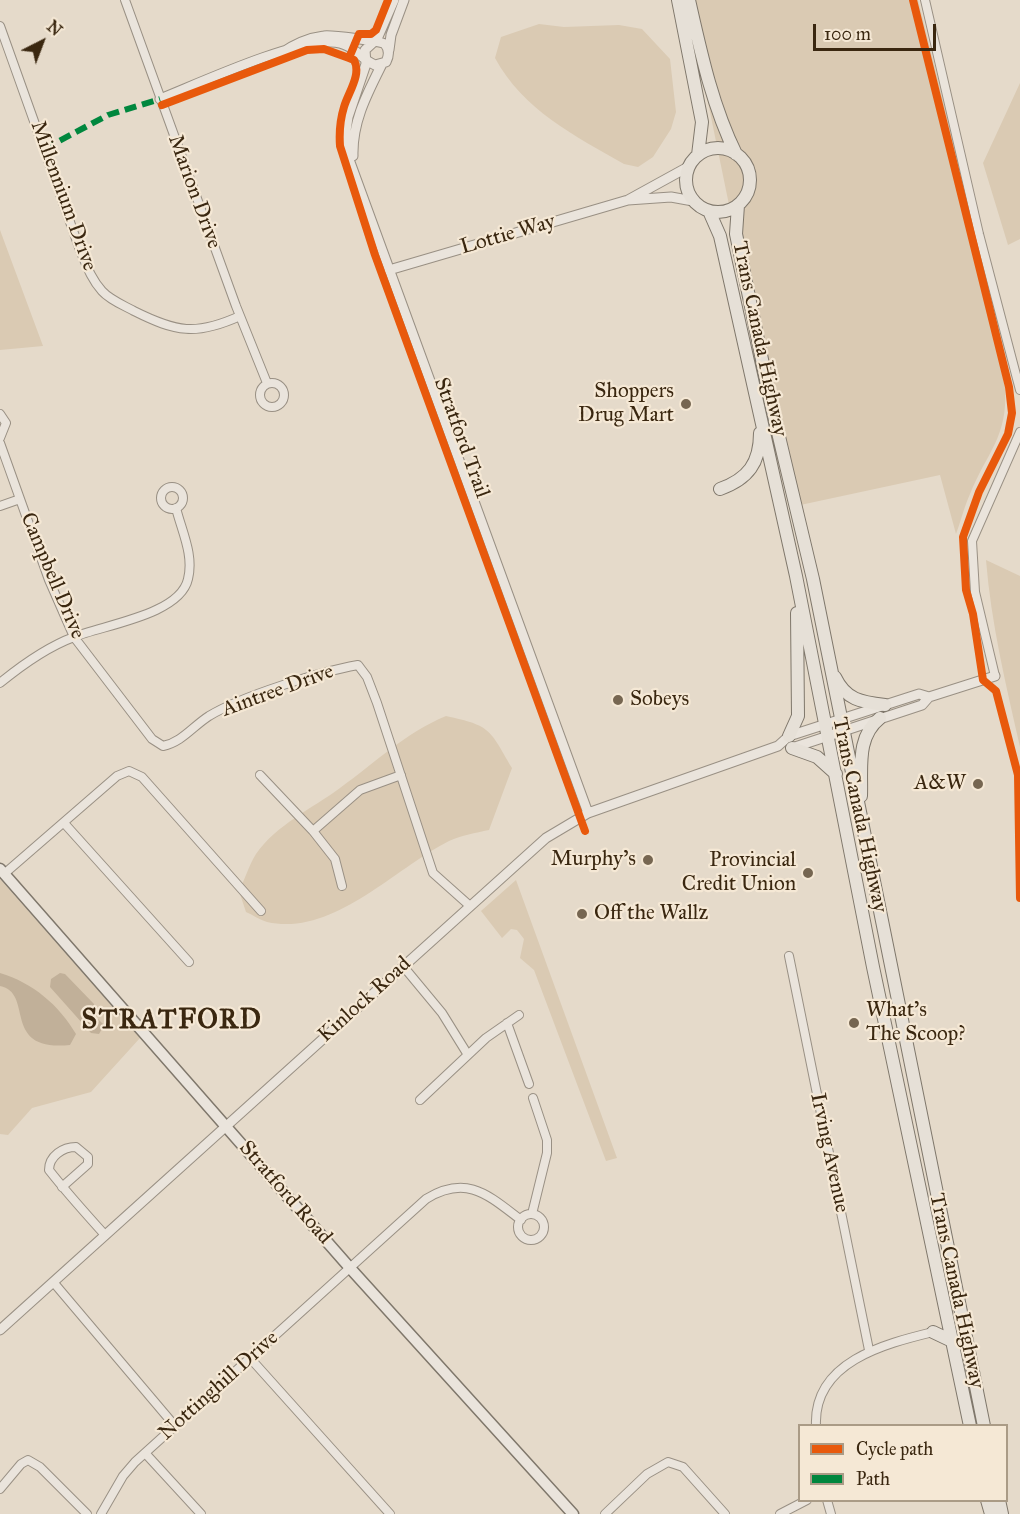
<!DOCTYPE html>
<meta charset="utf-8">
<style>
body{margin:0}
#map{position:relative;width:1020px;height:1514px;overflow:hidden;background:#e5daca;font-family:"IM FELL Great Primer",serif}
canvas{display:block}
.legend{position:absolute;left:798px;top:1424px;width:210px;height:78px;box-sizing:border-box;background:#f5e8d5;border:2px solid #aa9b86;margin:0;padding:8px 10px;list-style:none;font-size:18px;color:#3a2710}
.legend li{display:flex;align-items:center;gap:12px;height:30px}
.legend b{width:30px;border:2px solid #aa9b86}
.north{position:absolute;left:12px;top:12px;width:60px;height:60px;-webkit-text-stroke:4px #f5e8d5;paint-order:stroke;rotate:42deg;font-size:16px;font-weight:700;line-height:24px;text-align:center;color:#3a2710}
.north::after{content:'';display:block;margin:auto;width:21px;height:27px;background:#3a2710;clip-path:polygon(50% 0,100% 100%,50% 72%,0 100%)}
.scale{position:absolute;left:813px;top:24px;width:123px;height:27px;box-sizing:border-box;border:3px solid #3a2710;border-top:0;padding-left:8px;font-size:18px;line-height:21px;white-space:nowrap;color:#3a2710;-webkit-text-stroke:4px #f5e8d5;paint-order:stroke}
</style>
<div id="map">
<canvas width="1020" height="1514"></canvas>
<ul class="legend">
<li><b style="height:8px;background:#e8590c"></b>Cycle path</li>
<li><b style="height:8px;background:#00873e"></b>Path</li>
</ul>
<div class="north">N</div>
<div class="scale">100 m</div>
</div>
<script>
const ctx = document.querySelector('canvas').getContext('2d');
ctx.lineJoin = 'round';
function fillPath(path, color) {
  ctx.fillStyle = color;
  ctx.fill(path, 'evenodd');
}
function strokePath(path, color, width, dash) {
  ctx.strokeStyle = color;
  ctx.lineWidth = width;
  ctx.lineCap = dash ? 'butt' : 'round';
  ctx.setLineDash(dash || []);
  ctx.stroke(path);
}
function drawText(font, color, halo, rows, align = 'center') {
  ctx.font = font + ' "IM FELL Great Primer",serif';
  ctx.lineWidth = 4.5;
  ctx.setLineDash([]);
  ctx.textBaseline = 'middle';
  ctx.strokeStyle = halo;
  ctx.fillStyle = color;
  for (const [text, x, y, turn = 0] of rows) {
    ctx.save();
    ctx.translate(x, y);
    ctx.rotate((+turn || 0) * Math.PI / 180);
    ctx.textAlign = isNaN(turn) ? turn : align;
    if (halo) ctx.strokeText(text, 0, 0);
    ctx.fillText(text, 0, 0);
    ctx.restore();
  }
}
const green = new Path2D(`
 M687 0H918L953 140 1005 388C1008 437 987 452 970 494 964 507 961 521 956 534L940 475 791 507Z
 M539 24 564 27 619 25 642 29 670 59 676 112 671 129 653 157 638 167 624 164C575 136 523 110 495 58L501 37Z
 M1020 83V239L1008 245 983 163Z
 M0 230 43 346 0 350Z
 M986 560 1020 576V747C1006 685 991 623 986 560Z
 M446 716C492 726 489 729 512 768L489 830C475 833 462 835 449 841 395 868 333 937 267 922 260 920 253 915 246 912L239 891C245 879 249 865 256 854 276 825 313 808 340 788 376 762 405 733 446 716Z
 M0 879 140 1038 91 1092 32 1108 8 1135 0 1134Z
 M516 880 617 1158 606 1161 534 970 520 958 524 939 517 930 511 929 502 938 481 911Z`);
const water = new Path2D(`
 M0 973C33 983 59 1005 76 1034L70 1045C0 1052 35 993 0 986Z
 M60 973 65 974 94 1004V1015L104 1025 99 1034 91 1033 50 987 51 979Z`);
const minor = new Path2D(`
 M125 0 236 306 267 383
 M925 0 979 234 1020 390
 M0 26 80 250C86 264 91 279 102 291 110 300 123 305 134 311 176 332 196 336 240 316
 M260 395a12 12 0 1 1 24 0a12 12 0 1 1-24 0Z
 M0 414 6 423 0 438
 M0 443 49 580 74 637 152 739 163 746C182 742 192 727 209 716 242 696 319 672 358 665L367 677 377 703 433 873 470 906
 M161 498a11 11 0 1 1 22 0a11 11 0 1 1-22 0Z
 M0 506 20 499
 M995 676 975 592 972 541 1020 432
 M0 683C22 665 47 647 74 637 103 625 180 615 188 579 194 555 182 532 176 508
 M260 775 313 831 335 859 342 886
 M64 823 189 962
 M313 831 360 790 401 775
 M4 874 117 776 129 771 142 777 261 911
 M789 956 869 1350
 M403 966 442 1013 468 1055
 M507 1023 529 1084
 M420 1100 486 1038 519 1015
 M62 1187 88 1164V1157L76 1147C63 1147 49 1156 49 1170 67 1193 86 1214 105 1235
 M532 1214 547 1153V1140L533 1098
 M518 1227a13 13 0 1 1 26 0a13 13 0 1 1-26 0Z
 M54 1283 175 1426
 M250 1358 390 1514
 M816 1426C813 1362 884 1344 933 1332
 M145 1453 201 1514
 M0 1489 21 1464 28 1460 40 1467 87 1514
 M827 1500 831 1514
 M101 1514 123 1476 135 1462 426 1199C467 1174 488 1195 521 1220
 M605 1514 647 1474 668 1462 683 1467 725 1514
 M780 1514 807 1500`);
const tertiary = new Path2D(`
 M394 0 377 39 365 50 366 64 348 117 345 138 347 154 588 813
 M389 50 391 35 404 0
 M160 99C200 83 291 41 331 42 355 43 358 58 375 65L386 62C389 56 390 50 385 44 381 41 331 35 324 36 307 38 293 45 280 54
 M353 156C352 122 367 94 382 64
 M628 200 671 197 693 201
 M389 270 628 200 688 167
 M792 748 922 705 929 697 995 676
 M0 1330 546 838 588 813 778 746 789 736 919 694 929 697`);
const secondary = new Path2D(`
 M0 869 350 1268 573 1514`);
const trunk = new Path2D(`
 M678 0 702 122 698 155
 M689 0C701 53 712 105 736 154
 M686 180a32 32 0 1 1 64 0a32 32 0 1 1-64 0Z
 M738 205 736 234 771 403 813 579 984 1426
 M709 211 720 236 796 576 873 967 970 1426
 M720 489C748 479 760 463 760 433
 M835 677C846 700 861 702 885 705
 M789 736 798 716 797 613
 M792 748 817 757 836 774
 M861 796C862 768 856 737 880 718
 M933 1332 954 1342
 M987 1500 991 1514
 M999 1500 1002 1514`);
const quiet = new Path2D(`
 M44 149 108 115 160 99`);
const cycleway = new Path2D(`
 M388 0 376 30 371 34H359L349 58 354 60C362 74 348 93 344 107 340 120 339 132 340 146L375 255 585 831
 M913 0 1009 387 1012 413 1008 434 979 492 963 537 966 590 973 614 983 680 996 691 1018 775 1020 898
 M162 105 307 50 324 49 349 58`);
const markers = [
 [686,404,6,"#766651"],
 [618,700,6,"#766651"],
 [978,784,6,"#766651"],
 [648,860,6,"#766651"],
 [808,873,6,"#766651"],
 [582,914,6,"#766651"],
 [854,1023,6,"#766651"]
];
const streetNames = [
 ["Marion Drive",194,192,70],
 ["Millennium Drive",63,196,70],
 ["Lottie Way",508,235,-16],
 ["Trans Canada Highway",759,339,78],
 ["Stratford Trail",461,438,70],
 ["Campbell Drive",52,576,67],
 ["Aintree Drive",278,691,-20],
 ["Trans Canada Highway",859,815,78],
 ["Kinlock Road",365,1000,-42],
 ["Irving Avenue",829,1153,78],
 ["Stratford Road",285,1193,49],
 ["Trans Canada Highway",956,1291,78],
 ["Nottinghill Drive",219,1386,-42]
];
const poiNames = [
 ["Shoppers",674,392],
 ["Drug Mart",674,416],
 ["Sobeys",630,700,"left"],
 ["A&W",966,784],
 ["Murphy’s",636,860],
 ["Provincial",796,861],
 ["Credit Union",796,885],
 ["Off the Wallz",594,914,"left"],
 ["What's",866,1011,"left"],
 ["The Scoop?",866,1035,"left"]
];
const districtNames = [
 ["STRATFORD",172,1021]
];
fillPath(green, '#dacab3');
fillPath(water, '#c1b099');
strokePath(minor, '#999084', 10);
strokePath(tertiary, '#999084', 11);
strokePath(secondary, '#7f776b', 13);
strokePath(trunk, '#7f776b', 14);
strokePath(minor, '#eae4dc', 8);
strokePath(tertiary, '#eae4dc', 9);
strokePath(secondary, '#eae4dc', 10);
strokePath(trunk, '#e6e0d7', 12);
strokePath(quiet, '#00873e', 6, [12, 6]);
strokePath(cycleway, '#e8590c', 8);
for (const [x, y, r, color] of markers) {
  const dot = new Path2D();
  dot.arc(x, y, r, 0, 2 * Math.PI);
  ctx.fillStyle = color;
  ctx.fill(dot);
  strokePath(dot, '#f5e8d5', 2);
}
drawText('21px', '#3a2710', '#f5e8d5', streetNames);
drawText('21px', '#3a2710', '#f5e8d5', poiNames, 'right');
ctx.letterSpacing = '1.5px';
drawText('bold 27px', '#3a2710', '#f5e8d5', districtNames);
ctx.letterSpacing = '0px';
</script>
